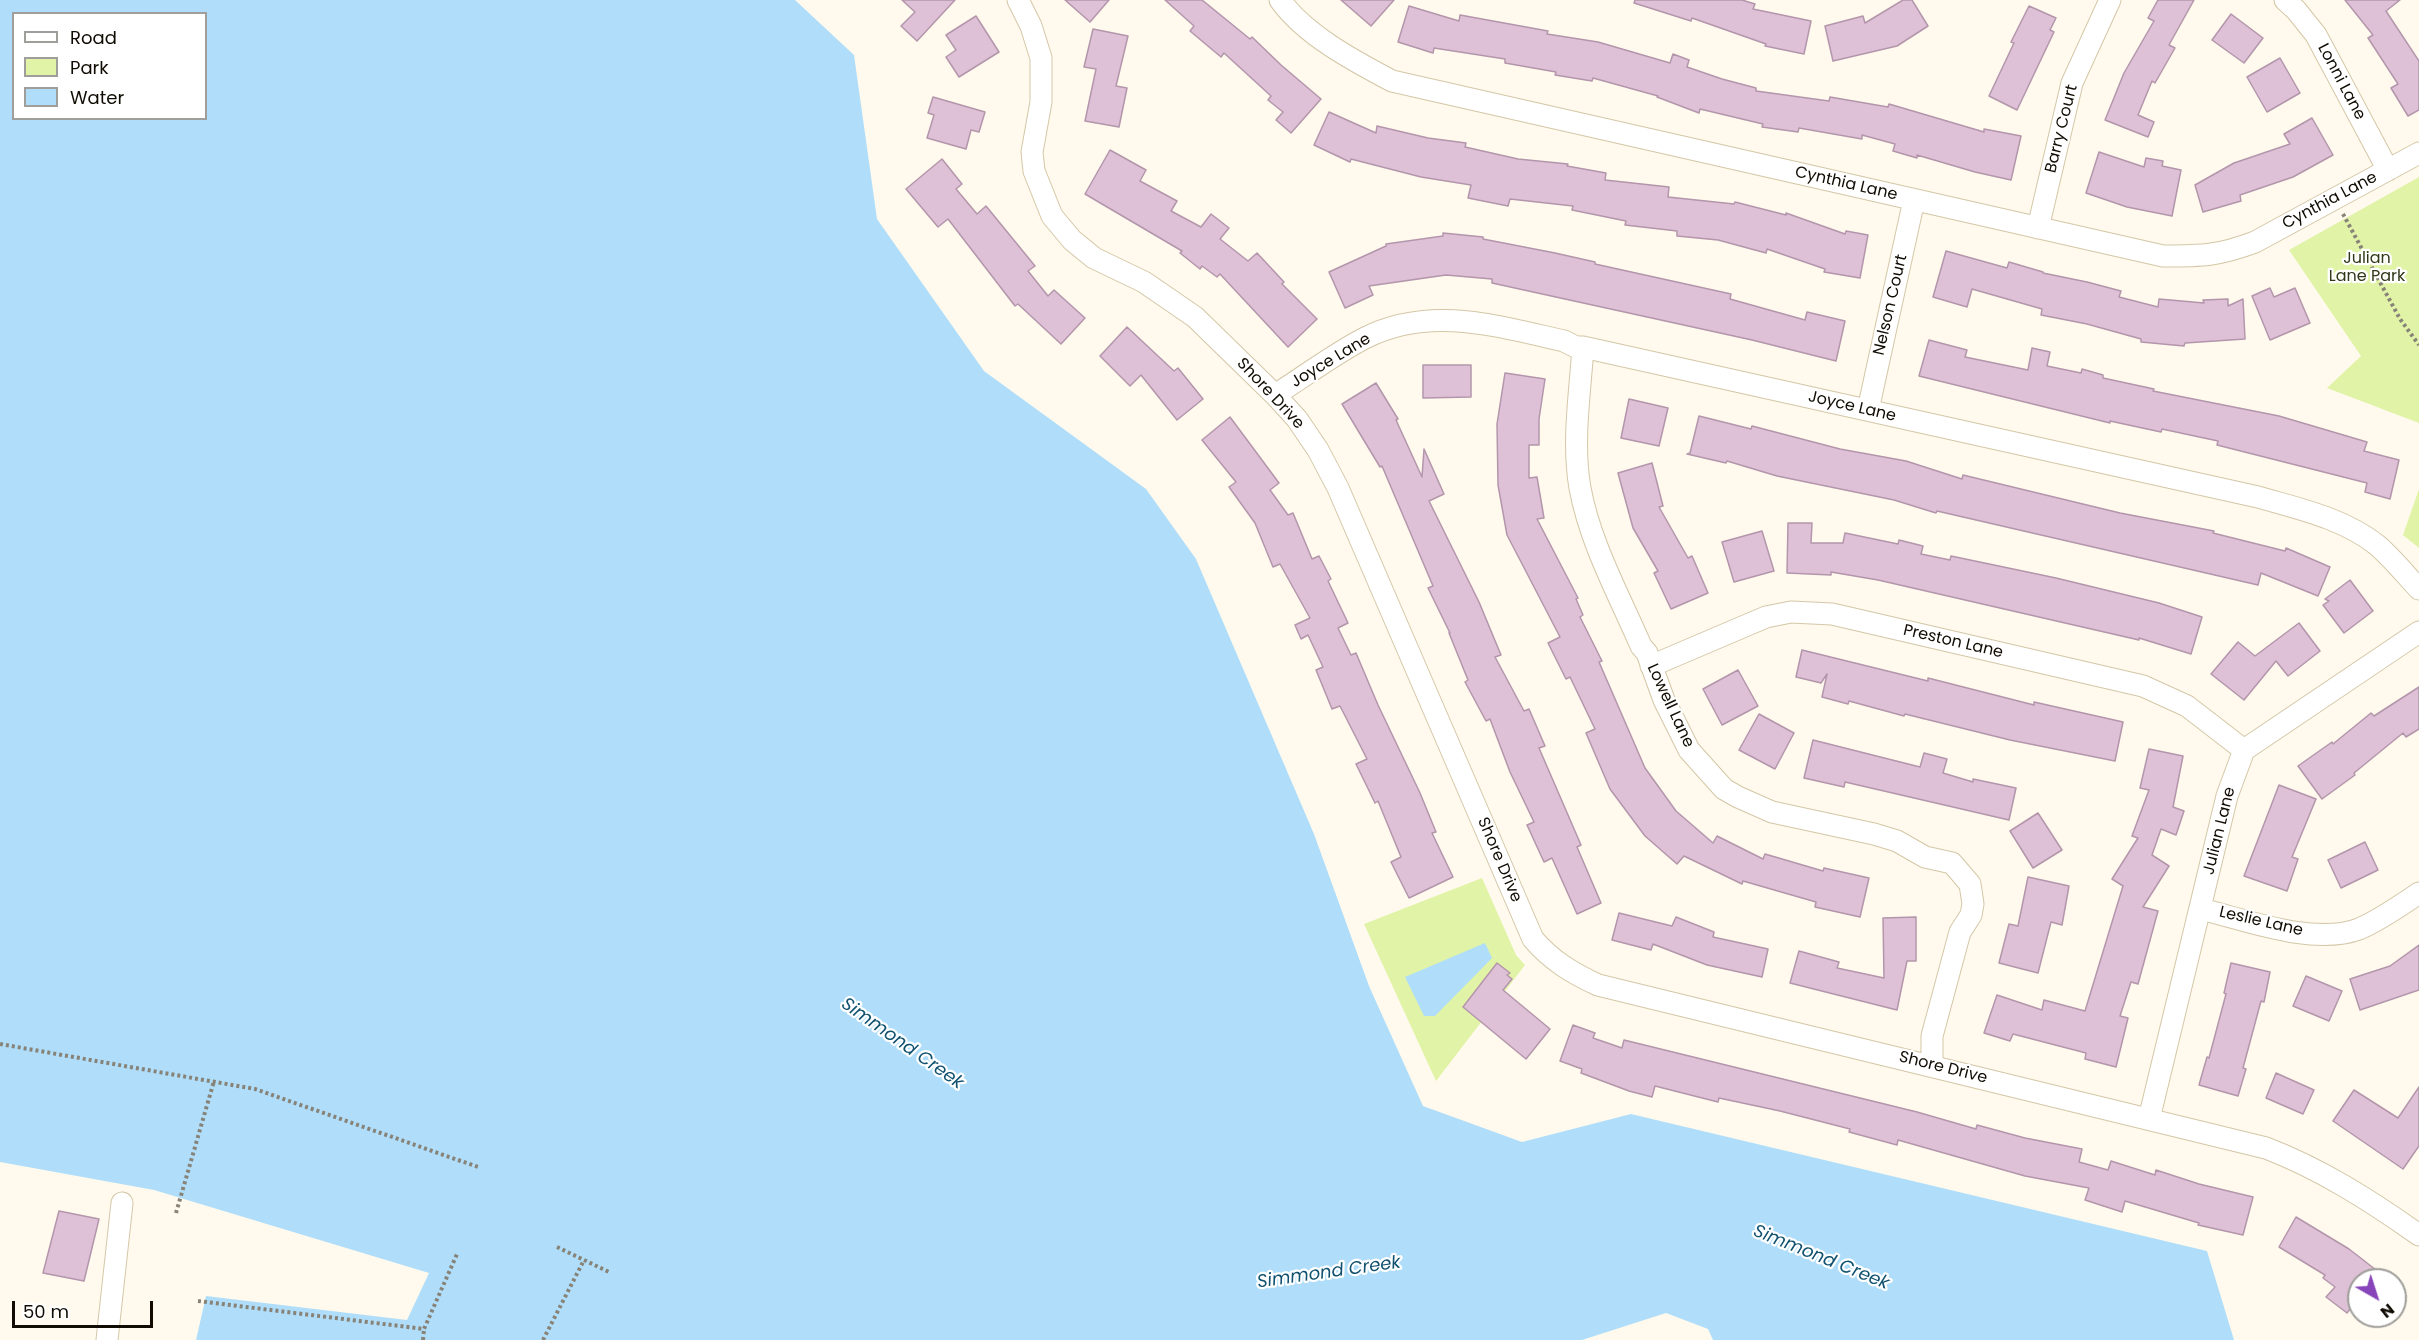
<!DOCTYPE html>
<style>
body{margin:0}
#map{position:relative;width:2419px;height:1340px;overflow:hidden;background:#fffaed;font-family:Poppins,sans-serif}
canvas{display:block}
.legend{position:absolute;left:12px;top:12px;width:195px;height:108px;box-sizing:border-box;background:#fff;border:2px solid #9f9e9a;margin:0;padding:8px 10px;list-style:none;font-size:18px;color:#100c03}
.legend li{display:flex;align-items:center;gap:12px;height:30px}
.legend b{width:30px;border:2px solid #9f9e9a}
.north{position:absolute;left:2347px;top:1268px;width:60px;height:60px;box-sizing:border-box;background:#fff;border:2px solid #9f9e9a;border-radius:50%;rotate:141deg;font-size:16px;font-weight:700;line-height:24px;text-align:center;color:#100c03}
.north::after{content:'';display:block;margin:auto;width:21px;height:27px;background:#8745b9;clip-path:polygon(50% 0,100% 100%,50% 72%,0 100%)}
.scale{position:absolute;left:12px;top:1301px;width:141px;height:27px;box-sizing:border-box;border:3px solid #100c03;border-top:0;padding-left:8px;font-size:18px;line-height:21px;white-space:nowrap;color:#100c03;-webkit-text-stroke:4px #fff;paint-order:stroke}
</style>
<div id="map">
<canvas width="2419" height="1340"></canvas>
<ul class="legend">
<li><b style="height:8px;background:#fff"></b>Road</li>
<li><b style="height:16px;background:#e1f3a7"></b>Park</li>
<li><b style="height:16px;background:#b0defa"></b>Water</li>
</ul>
<div class="north">N</div>
<div class="scale">50 m</div>
</div>
<script>
const ctx = document.querySelector('canvas').getContext('2d');
ctx.lineJoin = 'round';
function fillPath(path, color) {
  ctx.fillStyle = color;
  ctx.fill(path, 'evenodd');
}
function strokePath(path, color, width, dash) {
  ctx.strokeStyle = color;
  ctx.lineWidth = width;
  ctx.lineCap = dash ? 'butt' : 'round';
  ctx.setLineDash(dash || []);
  ctx.stroke(path);
}
function drawText(font, color, halo, rows, align = 'center') {
  ctx.font = font + ' Poppins,sans-serif';
  ctx.lineWidth = 4.5;
  ctx.setLineDash([]);
  ctx.textBaseline = 'middle';
  ctx.strokeStyle = halo;
  ctx.fillStyle = color;
  for (const [text, x, y, turn = 0] of rows) {
    ctx.save();
    ctx.translate(x, y);
    ctx.rotate((+turn || 0) * Math.PI / 180);
    ctx.textAlign = isNaN(turn) ? turn : align;
    if (halo) ctx.strokeText(text, 0, 0);
    ctx.fillText(text, 0, 0);
    ctx.restore();
  }
}
const green = new Path2D(`
 M2419 177V423L2327 388 2361 356 2289 250Z
 M2419 489V548L2403 535Z
 M1482 878 1516 955 1525 965 1436 1081 1364 924Z`);
const water = new Path2D(`
 M0 0H795L854 55 877 219 984 371 1146 489 1196 559 1314 834 1369 986 1423 1106 1522 1142 1631 1114 2207 1251 2234 1340H1713L1708 1329 1666 1313 1582 1340H196L206 1296 407 1320 429 1273 154 1190 0 1162ZM14 14H206V118H14Z
 M1485 943 1492 958 1435 1016H1424L1405 977Z`);
const building = new Path2D(`
 M902 0H955L917 41 901 26 915 12Z
 M1065 0H1109L1090 22Z
 M1165 0H1202L1250 39 1252 37 1281 65 1321 99 1291 133 1276 120 1283 112 1268 100 1271 96 1224 53 1221 57 1190 31 1194 26Z
 M1341 0H1394L1371 26Z
 M1635 0H1742L1755 4 1753 9 1811 21 1804 54 1765 46 1766 44 1692 18 1691 21 1634 3Z
 M1903 0H1912L1928 26 1897 46 1833 61 1825 26 1863 16 1865 23Z
 M2158 0H2194L2169 45 2175 48 2155 83 2152 81 2138 115 2154 122 2148 137 2105 120 2124 73 2154 21 2148 18Z
 M2345 0H2400L2386 11 2419 61V110L2408 116 2391 88 2398 84 2368 38 2373 35Z
 M1409 6 1459 21 1460 15 1548 31 1547 34 1598 42 1670 63 1673 54 1689 60 1687 67 1722 79 1756 88V91L1829 101 1830 97 1888 107 1889 104 1984 132V129L2021 136 2011 180 1975 172 1917 155V158L1893 151 1895 144 1862 135V139L1799 128 1798 132 1762 127 1763 124 1700 109 1699 113 1657 97 1658 96 1593 78 1592 81 1555 75 1556 72 1505 63V59L1434 48 1433 53 1398 42Z
 M2029 6 2056 18 2050 30 2054 32 2017 110 1989 96 2014 43 2011 42Z
 M2231 14 2263 38 2244 63 2212 40Z
 M976 16 999 52 959 77 946 57 956 50 946 35Z
 M1093 29 1128 36 1116 86 1127 88 1119 127 1085 121 1096 69 1084 67Z
 M2280 58 2300 93 2267 112 2247 77Z
 M933 97 985 112 979 132 971 130 966 149 927 138 934 115 928 113Z
 M1329 112 1376 133 1377 126 1428 138 1466 143 1465 147 1518 159 1568 164 1567 166 1606 173 1605 180 1669 187 1668 197 1734 204 1735 202 1786 215V213L1845 234 1846 231 1868 235 1860 278 1824 272 1825 269 1767 249 1766 253 1718 240 1677 236V231L1625 225 1626 221 1572 210 1573 206 1510 199 1508 206 1468 198 1471 185 1421 177 1351 159 1350 162 1314 145Z
 M2312 118 2333 155 2293 177 2240 195 2241 201 2203 212 2195 185 2234 163 2290 144 2284 134Z
 M1110 150 1146 170 1140 181 1177 201 1171 211 1201 227 1211 214 1229 228 1220 239 1248 261 1257 253 1284 282 1282 284 1317 319 1288 347 1220 274 1217 277 1202 266 1200 269 1180 253 1182 251 1085 194Z
 M2099 152 2144 167 2146 158 2163 161 2162 166 2181 170 2172 216 2127 207 2086 193Z
 M942 159 962 184 956 189 977 214 986 206 1035 266 1028 271 1048 296 1054 290 1085 318 1061 344 1018 304 1015 306 948 219 938 227 906 189Z
 M1443 233 1483 237V239L1555 253 1595 262V264L1731 294 1730 299 1805 320 1807 312 1845 321 1836 361 1752 340 1492 283V279L1446 275 1369 286 1373 295 1345 308 1329 272 1386 246V244L1443 236Z
 M1946 251 2007 268 2009 262 2043 272V273L2087 282 2121 291 2119 297 2158 307 2159 299 2204 303 2203 300 2228 299V306L2243 299 2245 339 2185 343 2184 346 2141 342V339L2087 324 2041 315 2042 309 1972 289 1967 307 1933 297Z
 M2270 288 2274 297 2295 288 2310 323 2270 340 2252 296Z
 M1127 327 1174 371 1178 368 1203 399 1177 420 1141 375 1130 386 1100 356Z
 M1929 340 1967 350 1965 357 2028 370 2032 348 2050 352 2047 366 2081 373 2082 369 2103 375V378L2154 389 2153 391 2279 416 2367 442 2364 451 2399 460 2390 499 2365 492 2367 483 2217 445 2218 441 2162 429 2161 432 2110 421V423L1919 376Z
 M1423 365H1471V397L1423 398Z
 M1505 373 1545 379 1539 419V445H1529V478L1537 477 1544 518 1537 519 1578 598 1576 599 1583 615 1580 617 1602 661 1599 662 1645 768 1676 811 1713 843 1717 836 1763 859 1765 854 1823 871 1824 868 1869 878 1860 917 1815 907 1816 902 1743 881 1742 884 1684 856 1677 864 1645 836 1610 789 1586 733 1595 729 1570 677 1566 679 1548 643 1560 637 1507 535 1498 485 1497 424Z
 M1376 383 1398 419 1396 420 1422 477 1424 449 1444 494 1429 501 1479 602 1501 655 1495 657 1524 711 1529 709 1545 746 1539 748 1581 845 1577 847 1601 903 1577 914 1552 858 1544 862 1527 825 1534 822 1510 772 1490 719 1486 721 1465 682 1468 680 1449 633H1450L1428 588 1433 586 1382 466 1380 467 1342 404Z
 M1629 399 1668 408 1659 446 1621 438Z
 M1699 416 1751 429 1752 426 1840 449 1906 461 1962 479 1963 475 2120 513 2214 531 2213 533 2285 551 2286 548 2330 567 2318 596 2261 573 2258 585 1937 511 1936 513 1894 500 1777 476 1727 461 1726 463 1687 454 1690 453Z
 M1230 417 1279 483 1270 490 1288 515 1293 513 1312 559 1319 556 1331 579 1328 581 1348 623 1338 628 1351 655 1356 653 1378 705 1420 793 1436 832 1432 833 1453 877 1409 898 1391 862 1401 857 1378 801 1375 803 1356 764 1367 759 1340 706 1332 709 1316 670 1323 667 1308 635 1301 639 1295 625 1310 618 1280 564 1273 567 1255 523 1229 487 1236 482 1202 440Z
 M1652 463 1663 506 1659 507 1688 558 1692 556 1708 593 1671 609 1654 573 1658 571 1633 528 1618 473Z
 M1788 523H1812L1811 543H1843L1845 533 1898 544 1899 540 1923 546 1921 554 1950 560 1951 556 2056 578 2159 603 2202 617 2191 654 2139 638V640L1878 580 1831 572V575L1787 573Z
 M1762 531 1774 571 1734 582 1722 542Z
 M2350 580 2373 611 2344 633 2323 605 2329 601 2325 599Z
 M2299 623 2320 651 2288 676 2276 661 2244 700 2211 674 2238 642 2255 656Z
 M1802 650 1928 681V678L2034 705V702L2123 722 2115 761 2010 740 1905 714 1904 716 1849 701 1848 704 1822 697 1827 674 1821 683 1796 677Z
 M1738 670 1758 706 1722 725 1703 689Z
 M2419 687V729L2406 737 2403 733 2354 773 2355 775 2322 799 2298 766 2332 742 2333 744 2371 713 2374 716Z
 M1759 714 1794 733 1775 769 1739 750Z
 M1813 740 1920 767 1924 753 1947 759 1943 773 1973 782V779L2016 788 2009 820 1845 782 1844 787 1804 778Z
 M2149 749 2183 756 2173 807 2184 811 2176 835 2161 829 2152 855 2169 866 2143 907 2158 911 2138 984 2131 982 2120 1016 2128 1018 2116 1067 2085 1059 2086 1053 2013 1034 2010 1041 1984 1033 1997 995 2042 1010 2044 1000 2085 1011 2123 886 2112 879 2138 838 2132 836 2149 790 2140 788Z
 M2279 785 2316 799 2292 857 2298 859 2287 891 2244 876Z
 M2038 813 2062 850 2033 868 2010 831Z
 M2365 842 2378 870 2341 888 2328 860Z
 M2028 877 2069 886 2062 925 2051 922 2038 973 1999 963 2009 924 2018 926Z
 M1619 913 1672 926 1676 917 1714 932 1713 937 1768 949 1762 977 1707 965 1653 944 1651 950 1612 940Z
 M1916 917V961H1907L1897 1010 1790 983 1799 951 1839 962 1837 968 1884 978 1883 918Z
 M2419 945V990L2360 1010 2350 979 2390 966Z
 M1497 963 1510 973 1507 975 1512 979 1503 990 1550 1029 1526 1059 1463 1007Z
 M2231 963 2270 972 2264 1002 2261 1001 2243 1068 2246 1069 2238 1096 2199 1085 2207 1057 2209 1058 2226 994 2224 993Z
 M2306 976 2342 991 2329 1021 2293 1006Z
 M1573 1025 1595 1033 1593 1038 1622 1048 1624 1040 1917 1112 1976 1129 1977 1125 2025 1138 2082 1149 2079 1162 2108 1170 2111 1161 2155 1175 2156 1170 2199 1184 2253 1197 2243 1235 2198 1225 2199 1223 2125 1201 2122 1212 2085 1200 2089 1188 2025 1176 1898 1140 1897 1145 1849 1132 1850 1129 1780 1111 1719 1098 1718 1102 1655 1086 1652 1097 1629 1091 1581 1073 1582 1069 1560 1061Z
 M2276 1073 2314 1090 2303 1114 2266 1098Z
 M2419 1087V1146L2403 1169 2333 1121 2354 1090 2398 1118Z
 M59 1211 99 1219 84 1281 43 1273Z
 M2296 1217 2349 1249 2389 1280H2359V1297L2347 1313 2326 1297 2335 1287 2323 1278 2325 1275 2279 1247Z`);
const path = new Path2D(`
 M2343 214 2400 319 2419 345
 M0 1044 255 1089 478 1167
 M176 1213 214 1081
 M557 1247 609 1272
 M198 1301 424 1329 457 1254
 M423 1340 424 1329
 M543 1340 584 1260`);
const minor = new Path2D(`
 M1018 0 1031 26 1041 58V102L1032 152 1034 171 1052 216 1072 240 1094 258 1144 282 1195 317 1275 395 1297 419 1318 450 1338 488 1533 939C1552 961 1572 973 1598 985L2266 1148C2321 1169 2371 1201 2419 1235
 M1280 0C1305 35 1354 61 1392 81L2163 256C2202 256 2218 256 2255 242L2419 153
 M2285 0 2296 10 2316 35 2388 170
 M2038 228 2072 83 2110 0
 M1583 347C1580 393 1572 443 1580 488 1590 543 1619 595 1641 646L1647 653 1664 700 1689 750 1724 789 1738 797 1772 812 1874 834 1897 841 1925 857 1952 863 1970 884 1973 904 1971 915 1960 932 1932 1036V1066
 M1275 395C1305 376 1334 354 1365 338 1430 305 1497 326 1564 341L1576 347H1583L2258 497C2299 509 2343 518 2377 545 2392 558 2405 574 2419 589
 M1868 410 1914 200
 M1651 666 1766 617 1791 612 1832 614 2143 686 2187 706 2244 750
 M2201 909C2246 920 2314 946 2359 929 2380 920 2401 905 2419 893
 M2149 1119 2227 796 2244 750 2419 632
 M107 1340 122 1203`);
const streetNames = [
 ["Lonni Lane",2341,82,62],
 ["Barry Court",2062,129,-76],
 ["Cynthia Lane",1846,184,13],
 ["Cynthia Lane",2330,201,-28],
 ["Nelson Court",1891,305,-77],
 ["Joyce Lane",1331,361,-31],
 ["Shore Drive",1270,394,47],
 ["Joyce Lane",1852,407,13],
 ["Preston Lane",1953,642,13],
 ["Lowell Lane",1670,706,65],
 ["Julian Lane",2220,831,-76],
 ["Shore Drive",1499,860,67],
 ["Leslie Lane",2261,922,13],
 ["Shore Drive",1943,1068,14]
];
const parkNames = [
 ["Julian",2367,259],
 ["Lane Park",2367,277]
];
const waterNames = [
 ["Simmond Creek",902,1044,35],
 ["Simmond Creek",1821,1258,22],
 ["Simmond Creek",1329,1273,-8]
];
fillPath(green, '#e1f3a7');
fillPath(water, '#b0defa');
fillPath(building, '#dfc1d7');
strokePath(building, '#b396ab', 1.5);
strokePath(minor, '#d4c7a7', 23);
strokePath(path, '#878378', 4, [3, 3]);
strokePath(minor, '#fff', 21);
drawText('16px', '#100c03', '#fff', streetNames);
drawText('16px', '#313817', '#fff', parkNames);
drawText('italic 18px', '#115270', '#fff', waterNames);
</script>
